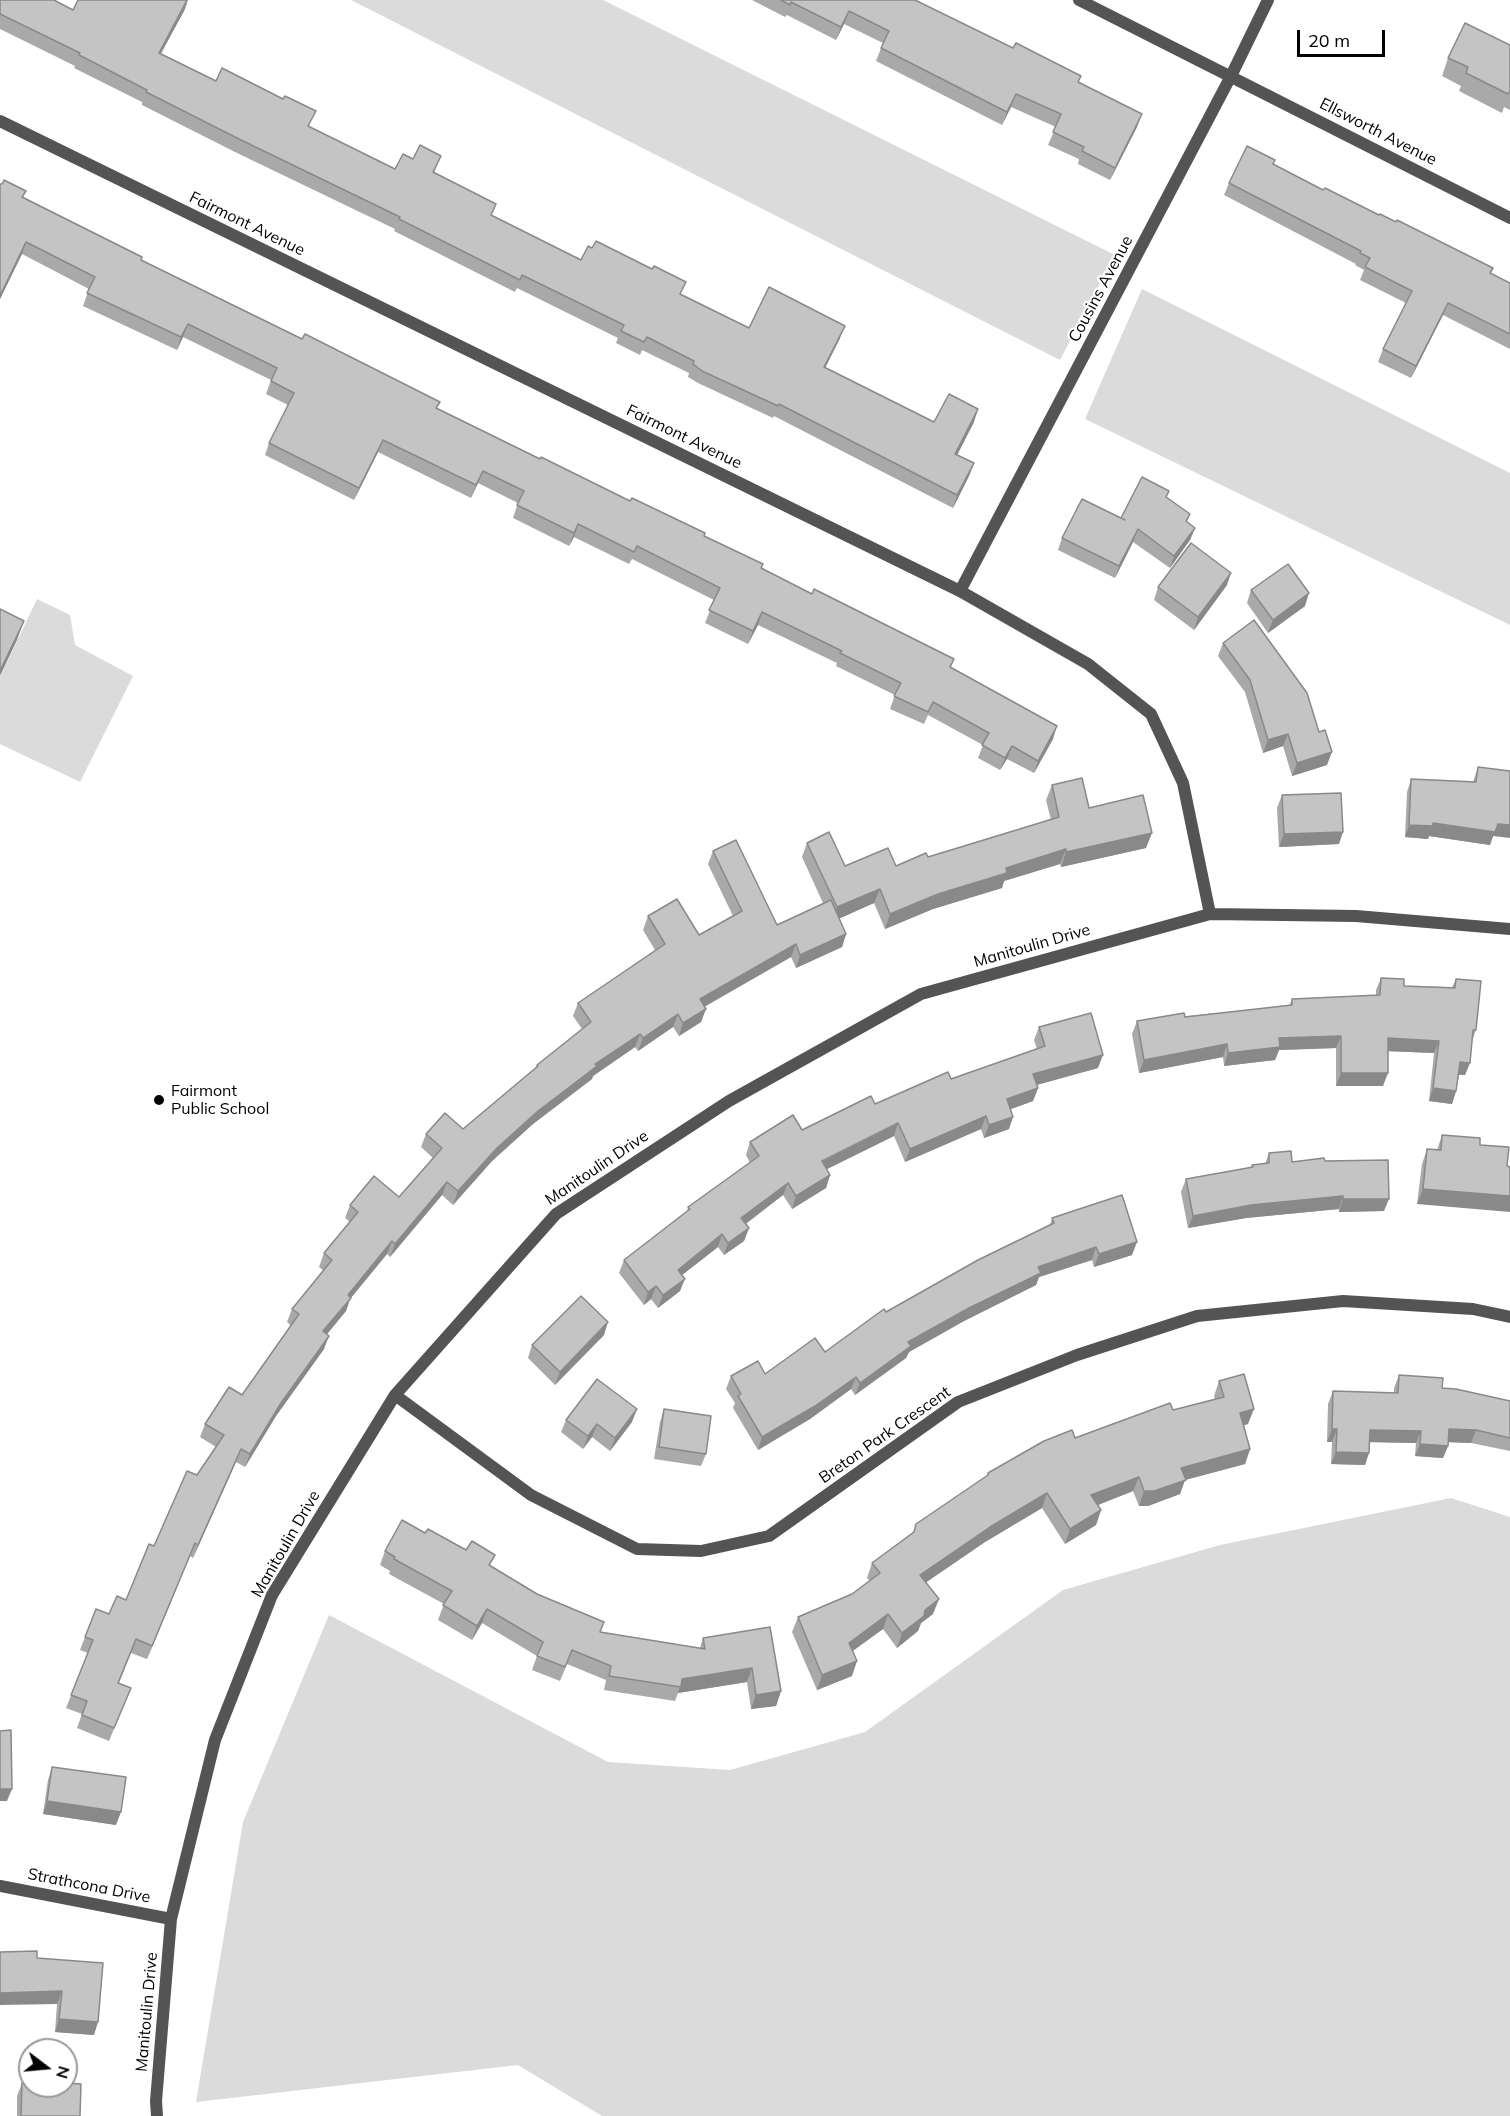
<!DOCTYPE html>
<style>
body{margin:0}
#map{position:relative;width:1510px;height:2116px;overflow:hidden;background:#fff;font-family:Mulish,sans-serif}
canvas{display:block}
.north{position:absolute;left:18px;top:2038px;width:60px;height:60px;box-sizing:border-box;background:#fff;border:2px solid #999;border-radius:50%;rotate:106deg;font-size:16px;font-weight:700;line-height:24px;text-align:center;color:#000}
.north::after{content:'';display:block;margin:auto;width:21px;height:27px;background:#000;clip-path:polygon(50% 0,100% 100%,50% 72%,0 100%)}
.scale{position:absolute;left:1297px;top:30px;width:88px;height:27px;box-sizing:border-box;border:3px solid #000;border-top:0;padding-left:8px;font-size:18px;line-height:21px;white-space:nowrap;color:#000;-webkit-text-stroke:4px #fff;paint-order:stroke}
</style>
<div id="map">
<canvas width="1510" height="2116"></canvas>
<div class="north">N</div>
<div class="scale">20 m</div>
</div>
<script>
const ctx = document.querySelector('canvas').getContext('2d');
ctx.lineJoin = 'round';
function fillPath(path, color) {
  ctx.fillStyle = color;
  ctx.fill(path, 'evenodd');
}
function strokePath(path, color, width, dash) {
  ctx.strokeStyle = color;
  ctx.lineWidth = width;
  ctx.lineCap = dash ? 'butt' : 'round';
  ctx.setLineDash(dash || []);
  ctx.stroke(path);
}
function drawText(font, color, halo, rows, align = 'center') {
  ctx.font = font + ' Mulish,sans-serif';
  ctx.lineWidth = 4.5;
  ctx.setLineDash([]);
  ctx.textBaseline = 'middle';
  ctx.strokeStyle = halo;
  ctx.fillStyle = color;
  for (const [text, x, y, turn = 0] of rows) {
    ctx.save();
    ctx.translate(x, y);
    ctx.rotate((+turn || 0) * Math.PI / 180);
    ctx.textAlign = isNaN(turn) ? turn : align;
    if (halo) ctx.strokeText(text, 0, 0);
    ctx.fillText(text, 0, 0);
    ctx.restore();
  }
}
const green = new Path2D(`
 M351 0H603L1115 255 1060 360Z
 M1142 289 1510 473V625L1085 419Z
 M37 599 70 615 75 645 133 676 80 782 0 744V677Z
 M1451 1498 1510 1517V2116H602L518 2065 196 2102 243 1822 329 1615 608 1762 730 1770 865 1732 1063 1590 1220 1545Z`);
const street = new Path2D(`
 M1079 0 1510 218
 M0 121 960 591 1088 664 1151 714 1183 783 1210 914
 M960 591 1231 76 1268 0
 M395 1395 531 1495 637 1549 701 1551 769 1536 958 1402 1077 1355 1197 1316 1343 1301 1473 1309 1510 1317
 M0 1886 171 1919
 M157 2116 156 2101 171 1919 215 1740 272 1595 395 1395 556 1214 729 1101 921 994 1210 914 1356 916 1510 929`);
const wall = new Path2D(`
 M0 0 73 10 188 0 184 11 161 54 395 169 413 159 441 156 434 173 492 216 581 260 681 295 749 328 840 338 825 368 934 422H974L957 455 974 463 969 476 953 508 774 416 773 418 698 383 688 377 689 373 642 350 640 355 616 343 618 338 517 288 515 292 394 231 395 229 235 152 142 105V102L74 68 75 66 0 29Z
 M752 0H915L1013 48 1081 76 1078 83 1137 127 1110 180 1078 164 1079 159 1048 145 1056 127 1011 107 1002 125 876 61 883 43 844 24 836 40 787 15 785 17Z
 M1510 45V110L1504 107 1502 113 1459 91 1461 86 1442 76 1448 58Z
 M1273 165 1323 190 1396 222 1493 268 1491 273 1510 283V349L1443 315 1411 378 1378 362 1383 349 1406 303 1360 280 1364 270 1355 265 1356 264 1224 195 1229 183Z
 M0 184 26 191 23 197 141 260 437 408 540 459 704 536 762 568 812 594 954 659 951 667 1053 739 1034 773 1007 759 1000 770 978 758 983 745 928 715 924 724 890 709 895 695 836 666 837 663 758 625 748 644 705 623 714 600 632 559 629 564 574 537 569 546 513 518 518 503 478 483 471 498 378 452 354 500 265 455 269 443 288 405 266 394 271 380 183 337 177 350 83 306 89 289 22 254 0 299Z
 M1167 497 1190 514 1187 522 1195 528 1190 540 1170 568 1133 542 1115 578 1058 550 1062 538 1121 518Z
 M1227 585 1194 630 1154 600 1158 587Z
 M1251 590 1305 606 1268 633 1247 603Z
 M1223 643 1319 732 1327 765 1292 776 1283 746 1263 753 1245 692 1218 656Z
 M1478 767 1493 836 1490 845 1429 836 1428 839 1405 837 1407 792 1411 779 1473 782Z
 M1052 785 1089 808 1146 848 1061 867 1060 864 1004 881 1002 888 933 909 885 929 874 903 839 918 846 934 842 947 796 968 791 957 704 1007 701 1022 679 1036 673 1027 638 1051 635 1047 593 1076 592 1079 533 1124 492 1161 453 1205 442 1195 390 1257 387 1254 350 1299 346 1311 327 1334 324 1349 276 1416 245 1467 236 1462 193 1558 190 1556 147 1659 131 1653 119 1683 131 1688 109 1741 77 1728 82 1714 66 1708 88 1653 80 1650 85 1637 126 1600 154 1546 197 1475 216 1447 200 1437 205 1424 242 1395 291 1326 287 1322 292 1309 324 1271 319 1267 324 1253 350 1222 345 1218 350 1205 399 1197 433 1158 421 1147 426 1134 463 1129 535 1068 537 1065 582 1029 573 1016 578 1003 655 950 643 930 648 916 699 935 733 916 708 864 713 851 777 925 823 903 802 857 807 843 845 866H896L928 857 1051 820 1046 800Z
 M1282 795 1339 844 1279 847 1277 808Z
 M1381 978 1404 986 1452 987 1456 979 1476 1030 1472 1041 1465 1075H1459L1456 1091 1452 1104 1429 1101 1434 1053 1388 1051 1383 1086H1336V1048L1279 1050 1275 1060 1224 1066 1223 1057 1139 1073 1132 1034 1137 1021 1289 1006 1292 999 1376 995V990Z
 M1039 1027 1098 1068 1037 1085 1038 1088 1033 1101 1011 1109 1009 1129 984 1138 981 1129 905 1162 894 1136 827 1169 830 1175 826 1188 792 1209 783 1195 746 1224 749 1228 744 1241 724 1255 718 1247 682 1275 680 1291 658 1308 651 1299 644 1305 619 1273 624 1260 687 1211 688 1207 750 1163 746 1155 750 1142 802 1130 875 1104 951 1079 1037 1049 1034 1040Z
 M1442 1135 1480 1145 1507 1166 1417 1204 1422 1164 1427 1149 1437 1150Z
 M1269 1153 1292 1162 1325 1161 1384 1211 1339 1212V1209L1246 1218 1188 1228 1181 1192 1186 1179 1251 1168 1252 1165 1265 1164Z
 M1052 1218 1132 1255 1094 1267 1092 1260 1039 1277 1036 1285 964 1321 909 1352 906 1358 855 1395 851 1389 810 1419 758 1450 733 1408 735 1403 726 1389 731 1376 765 1374 825 1352 886 1312 1050 1225Z
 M604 1335 555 1385 528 1358 532 1345Z
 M1399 1375 1442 1388 1510 1401V1451L1471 1443 1448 1442V1446L1443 1458 1415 1456 1416 1443 1369 1442 1365 1465 1331 1464 1332 1442H1327L1328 1404 1333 1391 1394 1393V1388Z
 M1219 1381 1248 1424 1244 1425 1250 1449 1245 1464 1185 1480 1180 1494 1148 1506H1139L1133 1491 1098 1505 1101 1510 1096 1525 1065 1544 1042 1508 985 1542 926 1582 933 1614 921 1623 918 1631 897 1648 883 1629 853 1651 852 1676 817 1690 792 1632 798 1617 852 1594 870 1581 867 1578 872 1563 987 1476 988 1473 1075 1438 1215 1399 1214 1396Z
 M664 1409 706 1454 701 1466 654 1459 660 1422Z
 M566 1420 632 1422 610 1451 592 1437 583 1449 561 1432Z
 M425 1533 491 1566 601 1632 700 1648 703 1638 770 1627 781 1691 776 1706 751 1709 747 1682 678 1693 675 1701 604 1690 606 1680 567 1664 560 1681 532 1670 537 1656 482 1623 472 1640 438 1620 444 1604 389 1574 390 1571 380 1565 385 1551Z
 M52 1767 116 1825 43 1814 48 1780Z
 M37 1958 94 2035 55 2032 57 2004Z
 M22 2083 80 2116H17V2096Z`);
const shadedWall = new Path2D(`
 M188 0 184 11 154 65 159 53Z
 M849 11 844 24 836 40 841 27Z
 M1016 94 1011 107 1002 125 1007 112Z
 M1142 114 1137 127 1110 180 1115 168Z
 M26 242 22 254 0 299V296Z
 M1448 303 1443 315 1411 378 1416 366Z
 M188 324 183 337 177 350 181 337Z
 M845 326 840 338 819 380 824 367Z
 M978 409 974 422 951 467 955 454Z
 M383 440 378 452 354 500 359 488Z
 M974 463 969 476 953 508 957 495Z
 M483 471 478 483 471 498 476 485Z
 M578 524 574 537 569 546 574 533Z
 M1195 528 1190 540 1170 568 1174 556Z
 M1138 529 1133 542 1115 578 1119 566Z
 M1231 573 1227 585 1194 630 1198 617Z
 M1309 593 1305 606 1268 633 1273 620Z
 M762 612 758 625 748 644 753 631Z
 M24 621 17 640 0 676V671Z
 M1057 726 1053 739 1034 773 1038 761Z
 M1288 734 1283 746 1263 753 1268 740Z
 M1012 746 1007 759 1000 770 1005 758Z
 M1332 752 1327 765 1292 776 1297 763Z
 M1433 823 1498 824 1510 825V838L1493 836 1490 845 1429 836 1428 839 1405 837 1409 825Z
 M1343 832 1339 844 1279 847 1284 834Z
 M1152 833 1146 848 1061 867 1066 852Z
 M1066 849 1060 864 1004 881 1002 888 933 909 885 929 890 914 1006 868Z
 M880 889 874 903 832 922 837 907Z
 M846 934 842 947 796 968 800 955Z
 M796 944 791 957 695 1012 700 999Z
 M706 1009 701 1022 679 1036 683 1023Z
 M678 1014 673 1027 638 1051 643 1038Z
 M640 1034 635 1047 593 1076 592 1079 533 1124 492 1161 453 1205 458 1191 497 1148 538 1111 595 1064Z
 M1341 1036 1336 1048 1279 1050 1275 1060 1224 1066 1228 1053 1279 1038Z
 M1388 1038 1439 1041 1434 1053 1383 1051Z
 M1227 1044 1223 1057 1139 1073 1144 1060Z
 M1103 1055 1098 1068 1029 1087 1033 1074Z
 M1460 1062 1470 1063 1465 1075 1456 1074Z
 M1341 1073H1388L1383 1086H1336Z
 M1038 1088 1033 1101 1003 1112 1007 1099Z
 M1433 1088 1456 1091 1452 1104 1429 1101Z
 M986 1116 981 1129 905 1162 910 1149Z
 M1013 1117 1009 1129 984 1138 989 1125Z
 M898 1123 894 1136 817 1174 822 1161Z
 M830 1175 826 1188 792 1209 796 1196Z
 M447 1182 442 1195 390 1257 395 1244Z
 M788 1183 783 1195 737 1230 741 1218Z
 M1423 1189 1510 1196V1212L1417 1204Z
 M1343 1196 1339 1209 1246 1218 1188 1228 1193 1216 1251 1205Z
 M1343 1199H1389L1384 1211 1339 1212Z
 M749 1228 744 1241 724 1255 728 1243Z
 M722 1234 718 1247 673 1282 678 1270Z
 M392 1241 387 1254 350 1299 346 1311 318 1345 323 1331 348 1295Z
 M1137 1242 1132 1255 1094 1267 1099 1254Z
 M1096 1247 1092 1260 1039 1277 1036 1285 964 1321 909 1352 906 1358 855 1395 860 1383 908 1342 1038 1267Z
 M685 1279 680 1291 658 1308 663 1295Z
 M656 1286 651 1299 644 1305 648 1292Z
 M608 1322 604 1335 555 1385 560 1372Z
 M329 1336 324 1349 276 1416 245 1467 250 1454 281 1403Z
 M856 1377 851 1389 810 1419 758 1450 762 1437Z
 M637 1409 632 1422 610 1451 615 1438Z
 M1254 1409 1248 1424 1235 1428 1240 1413Z
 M597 1424 592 1437 583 1449 588 1436Z
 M1332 1429H1337L1332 1442H1327Z
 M1449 1429 1476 1430 1471 1443 1444 1442Z
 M1370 1430 1421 1431 1416 1443 1365 1442Z
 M1420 1444 1448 1446 1443 1458 1415 1456Z
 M241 1449 236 1462 193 1558 198 1545Z
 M1250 1449 1245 1464 1185 1480 1180 1494 1148 1506H1139L1144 1491 1181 1468Z
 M1336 1452 1369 1453 1365 1465 1331 1464Z
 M1139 1477 1133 1491 1085 1510 1091 1495Z
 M1047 1493 1042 1508 985 1542 915 1590 920 1575 990 1527Z
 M1101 1510 1096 1525 1065 1544 1070 1529Z
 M195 1543 190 1556 147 1659 152 1646Z
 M939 1599 933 1614 921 1623 918 1631 897 1648 902 1633 925 1610Z
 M487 1609 482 1623 472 1640 477 1626Z
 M888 1614 883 1629 844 1657 849 1643Z
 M857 1661 852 1676 817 1690 822 1675Z
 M752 1668 747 1682 678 1693 682 1679Z
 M781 1691 776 1706 751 1709 756 1695Z
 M0 1789H12L7 1801H0Z
 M47 1801 121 1812 116 1825 43 1814Z
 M62 1991 57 2004 0 2005V1993Z
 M59 2019 98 2022 94 2035 55 2032Z`);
const building = new Path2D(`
 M0 0H54L73 10 78 0H187L159 53 216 81 222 68 283 99 285 96 316 111 308 126 395 169 403 154 413 159 420 145 441 156 433 172 496 204 491 215 581 260 588 246 592 248 596 241 652 269 654 266 686 282 680 294 749 328 769 287 845 326 824 367 934 422 949 394 978 409 955 454 974 463 957 495 779 404 778 406 702 371 693 364 694 361 647 337 644 342 621 331 624 325 522 275 520 280 399 219 400 217 239 139 146 92 147 90 79 55 80 53 0 14Z
 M781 0H915L1013 48 1016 43 1081 76 1078 82 1142 114 1115 168 1082 151 1084 147 1053 132 1061 114 1016 94 1007 112 881 48 889 31 849 11 841 27 791 2 790 5Z
 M1465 23 1510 45V91L1508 94 1466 73 1468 67 1448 58Z
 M1247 146 1275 160 1273 164 1323 190 1325 188 1379 215 1380 214 1396 222 1397 220 1493 268 1490 273 1510 283V334L1448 303 1416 366 1383 349 1412 291 1365 267 1370 258 1360 253 1361 251 1229 183Z
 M4 180 26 191 22 197 142 257 141 260 302 339 305 334 440 402 436 408 540 459 541 457 630 501 632 498 680 521 705 533 704 536 763 564 761 568 812 594 814 589 954 659 950 667 1057 726 1038 761 1012 746 1005 758 982 745 989 733 933 702 928 712 894 696 901 683 840 653 842 651 762 612 753 631 709 610 720 588 637 546 634 552 578 524 574 533 517 505 524 491 483 471 476 485 383 440 359 488 269 443 294 393 271 381 277 368 188 324 181 337 87 293 95 277 26 242 0 296V184H2Z
 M1142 477 1169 491 1166 497 1190 514 1186 521 1195 528 1174 556 1138 529 1119 566 1062 538 1082 499 1125 520 1121 518Z
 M1191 543 1231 573 1198 617 1158 587Z
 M1288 564 1309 593 1273 620 1251 590Z
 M0 609 24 621 0 671Z
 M1254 620 1307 693 1319 732 1325 730 1332 752 1297 763 1288 734 1268 740 1250 680 1223 643Z
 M1478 767 1510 771V825L1498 824 1495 832 1433 823V826L1409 825 1411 779 1476 782Z
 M1082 778 1089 808 1143 795 1152 833 1066 852V849L1006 868 1007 873 938 894 890 914 880 889 837 907 807 843 829 832 845 866 888 848 896 866 926 853 928 857 1059 817 1052 785Z
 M1341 793 1343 832 1284 834 1282 795Z
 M736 840 777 925 831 900 846 934 800 955 796 944 700 999 706 1009 683 1023 678 1014 643 1038 640 1034 595 1064 597 1066 538 1111 497 1148 458 1191 447 1182 395 1244 392 1241 348 1295 351 1298 323 1331 329 1336 281 1403 250 1454 241 1449 198 1545 195 1543 152 1646 136 1639 118 1683 131 1688 114 1728 82 1715 87 1701 71 1695 93 1640 85 1637 96 1609 109 1614 117 1596 126 1600 149 1544 154 1546 187 1471 197 1475 224 1435 205 1424 229 1387 242 1395 299 1314 292 1309 332 1260 324 1253 358 1212 350 1205 374 1176 399 1197 442 1148 426 1134 445 1113 463 1129 538 1066 537 1065 591 1022 578 1003 665 944 648 916 677 899 699 935 742 911 713 851Z
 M1381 978 1404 979V986L1455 988 1456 979 1481 981 1476 1030H1473L1470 1063 1460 1062 1456 1091 1433 1088 1439 1041 1388 1038V1073H1341V1036L1279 1038 1280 1047 1228 1053 1227 1044 1144 1060 1137 1021 1184 1013 1185 1017 1292 1005V999L1380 995Z
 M1091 1013 1103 1055 1033 1074 1038 1088 1007 1099 1013 1117 989 1125 986 1116 910 1149 898 1123 822 1161 830 1175 796 1196 788 1183 741 1218 749 1228 728 1243 722 1234 678 1270 685 1279 663 1295 656 1286 648 1292 624 1260 690 1209 688 1207 759 1156 750 1142 793 1115 802 1130 871 1096 875 1104 948 1072 951 1079 1045 1046 1039 1027Z
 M1442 1135 1480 1138V1145L1509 1147 1507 1166 1510 1167V1196L1423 1189 1427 1149 1441 1150Z
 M1291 1151 1292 1162 1324 1158 1325 1161 1388 1160 1389 1199H1343V1196L1251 1205 1193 1216 1186 1179 1253 1167 1252 1165 1269 1163V1153Z
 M1122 1195 1137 1242 1099 1254 1096 1247 1038 1267 1041 1273 969 1308 908 1342 911 1346 860 1383 856 1377 815 1406 762 1437 738 1396 741 1394 731 1376 758 1361 765 1374 815 1338 825 1352 884 1309 886 1312 978 1260 1054 1223 1052 1218Z
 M581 1296 608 1322 560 1372 532 1345Z
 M1244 1374 1254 1409 1240 1413 1250 1449 1181 1468 1186 1480 1154 1491H1144L1139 1477 1091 1495 1101 1510 1070 1529 1047 1493 990 1527 920 1575 939 1599 925 1610 924 1616 902 1633 888 1614 849 1643 857 1661 822 1675 798 1617 852 1594 880 1573 872 1563 914 1532 916 1524 988 1475V1473L1044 1441 1072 1430 1075 1438 1170 1403 1173 1410 1224 1397 1219 1381Z
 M1399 1375 1443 1378 1442 1388 1456 1389 1510 1401V1438L1476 1430 1449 1429 1448 1446 1420 1444 1421 1431 1370 1430 1369 1453 1336 1452 1337 1429H1332L1333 1391 1398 1393Z
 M597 1379 637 1409 615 1438 597 1424 588 1436 566 1420Z
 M664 1409 711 1416 706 1454 659 1447Z
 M402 1520 425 1533 428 1529 466 1550 472 1541 495 1555 489 1565 537 1594 604 1622 600 1632 705 1649 703 1638 770 1627 781 1691 756 1695 752 1668 682 1679 681 1687 609 1676 611 1666 572 1650 565 1667 537 1656 543 1642 487 1609 477 1626 443 1605 452 1591 394 1559 395 1557 385 1551Z
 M11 1730 12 1789H0V1731Z
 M52 1767 126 1777 121 1812 47 1801Z
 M37 1951V1958L103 1963 98 2022 59 2019 62 1991 0 1993V1952Z
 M22 2083H30V2086H66V2083L81 2084 80 2116H21Z`);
const markers = [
 [159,1100,6,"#000"]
];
const streetNames = [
 ["Ellsworth Avenue",1378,132,27],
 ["Fairmont Avenue",247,224,26],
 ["Cousins Avenue",1101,289,-62],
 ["Fairmont Avenue",684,437,26],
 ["Manitoulin Drive",1032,946,-16],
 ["Manitoulin Drive",597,1168,-34],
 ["Breton Park Crescent",885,1435,-35],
 ["Manitoulin Drive",286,1544,-60],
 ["Strathcona Drive",89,1886,11],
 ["Manitoulin Drive",147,2012,-85]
];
const poiNames = [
 ["Fairmont",171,1091],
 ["Public School",171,1109]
];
fillPath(green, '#dbdbdb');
strokePath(street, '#545454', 12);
fillPath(wall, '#a9a9a9');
fillPath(shadedWall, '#898989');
fillPath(building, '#c4c4c4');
strokePath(building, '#898989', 1.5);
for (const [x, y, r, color] of markers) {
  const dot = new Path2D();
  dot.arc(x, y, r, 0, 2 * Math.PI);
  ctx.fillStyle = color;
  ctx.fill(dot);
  strokePath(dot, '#fff', 2);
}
drawText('16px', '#000', '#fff', streetNames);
drawText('16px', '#000', '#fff', poiNames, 'left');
</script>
